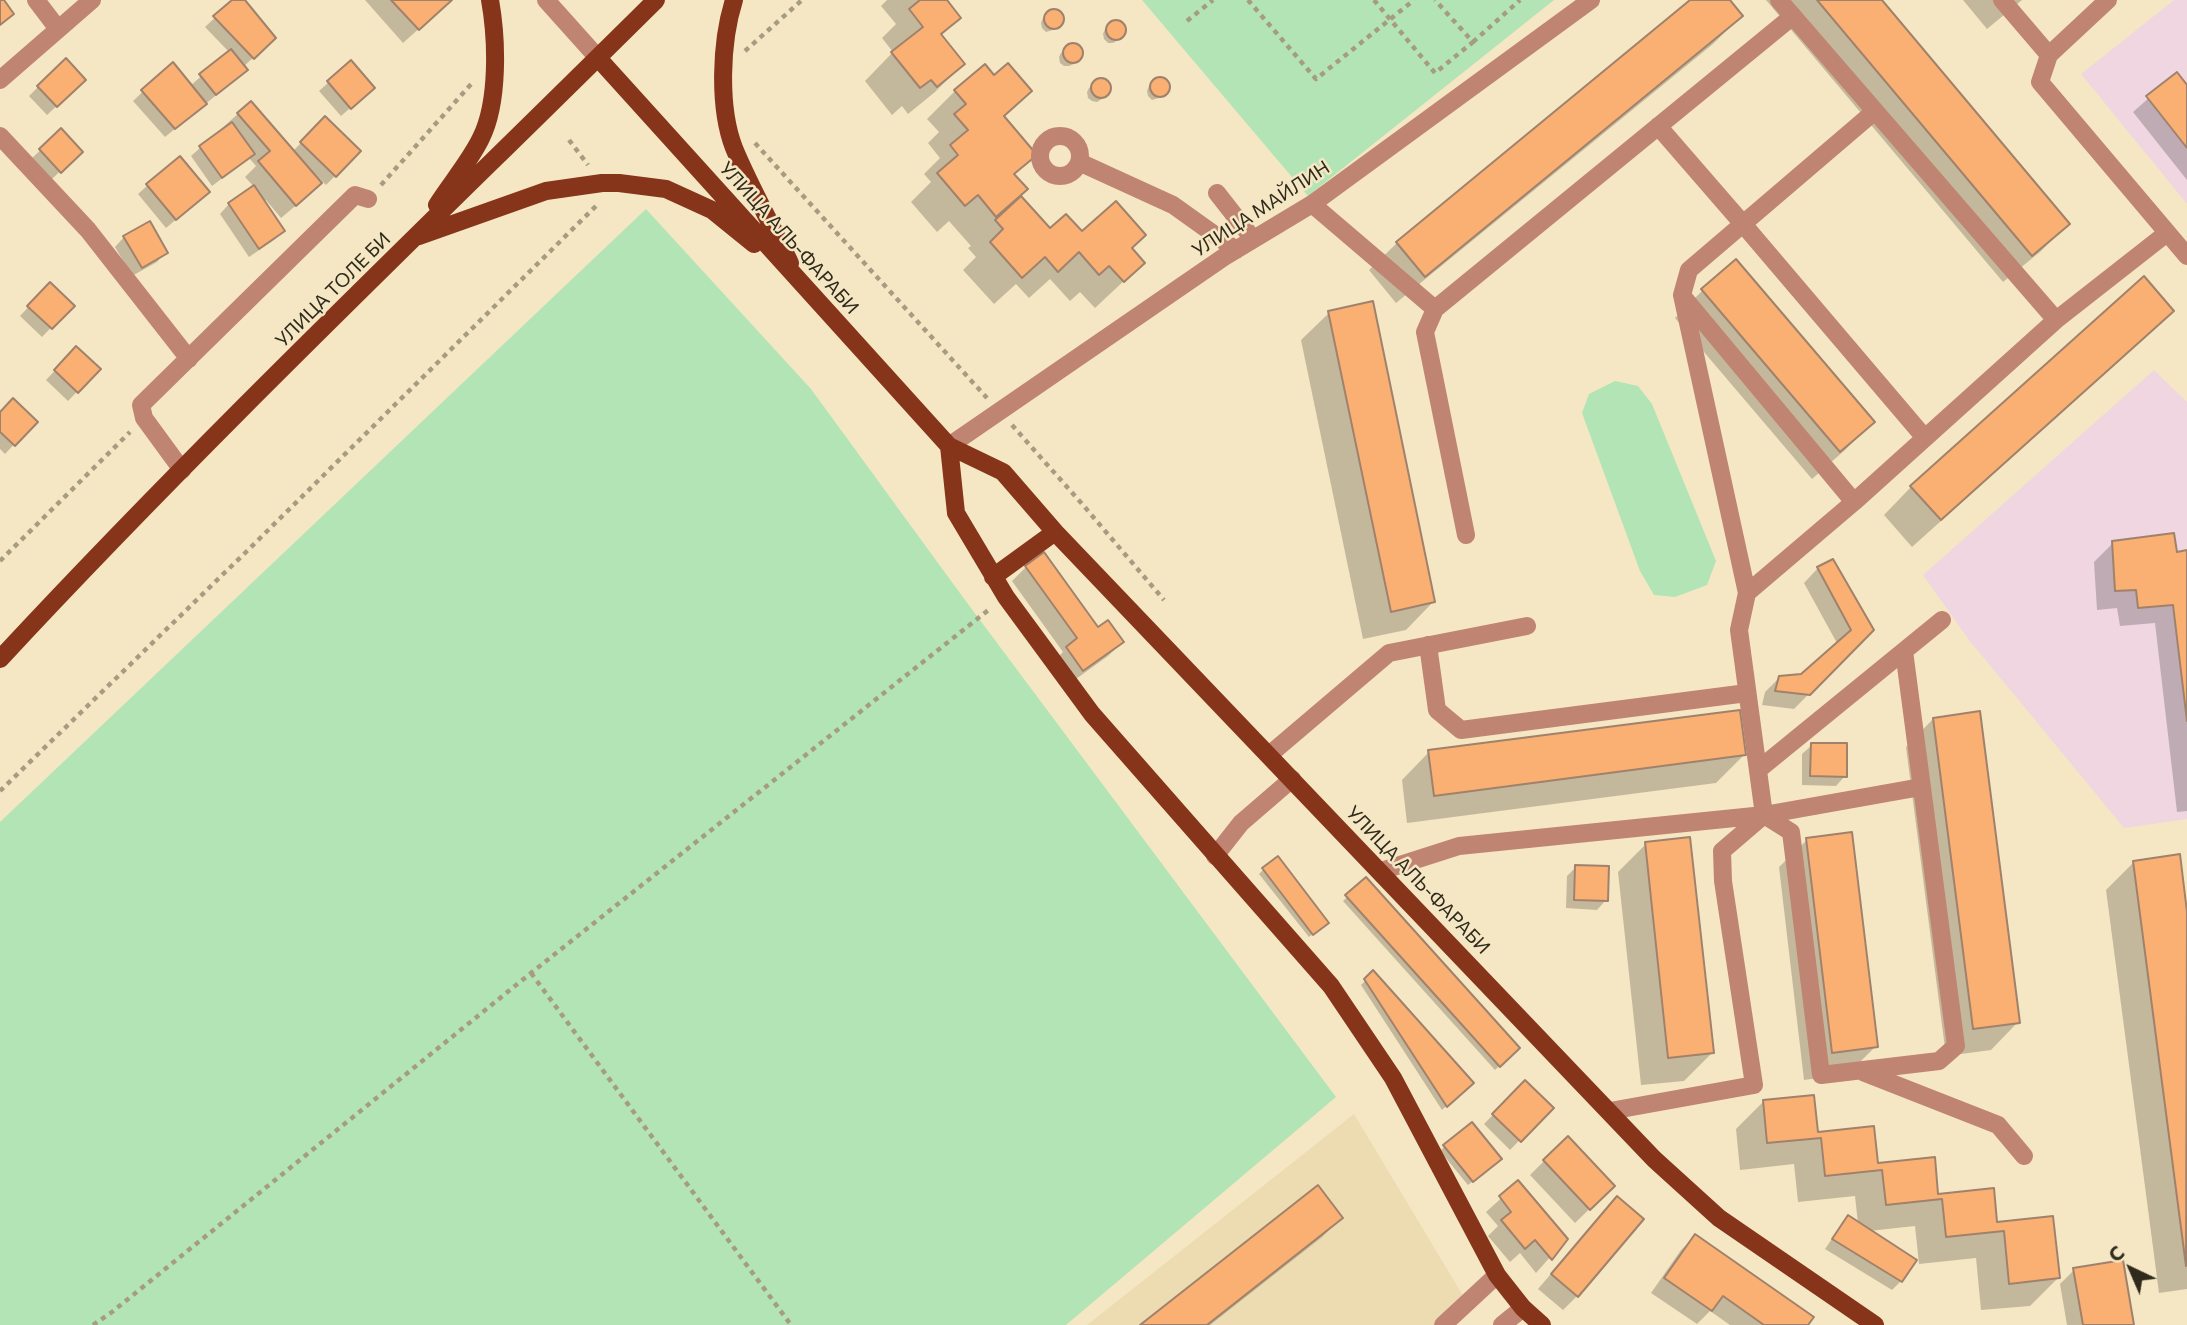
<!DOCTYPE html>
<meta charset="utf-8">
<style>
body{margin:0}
#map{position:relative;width:2187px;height:1325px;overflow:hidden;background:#f5e7c4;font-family:Commissioner,sans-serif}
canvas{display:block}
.north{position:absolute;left:2096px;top:1234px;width:70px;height:70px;-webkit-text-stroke:5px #f5e7c4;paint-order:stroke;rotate:316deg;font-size:19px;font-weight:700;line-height:28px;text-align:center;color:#2f2a1c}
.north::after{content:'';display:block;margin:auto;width:24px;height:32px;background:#2f2a1c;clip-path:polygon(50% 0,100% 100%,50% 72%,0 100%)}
</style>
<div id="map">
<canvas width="2187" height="1325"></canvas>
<div class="north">С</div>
</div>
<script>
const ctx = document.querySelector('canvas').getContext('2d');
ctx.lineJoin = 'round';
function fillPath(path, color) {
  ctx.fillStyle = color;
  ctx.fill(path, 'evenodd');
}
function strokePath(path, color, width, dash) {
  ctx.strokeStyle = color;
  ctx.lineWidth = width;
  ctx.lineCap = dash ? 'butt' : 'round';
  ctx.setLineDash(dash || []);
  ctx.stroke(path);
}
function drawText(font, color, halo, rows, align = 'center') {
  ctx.font = font + ' Commissioner,sans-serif';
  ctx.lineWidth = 5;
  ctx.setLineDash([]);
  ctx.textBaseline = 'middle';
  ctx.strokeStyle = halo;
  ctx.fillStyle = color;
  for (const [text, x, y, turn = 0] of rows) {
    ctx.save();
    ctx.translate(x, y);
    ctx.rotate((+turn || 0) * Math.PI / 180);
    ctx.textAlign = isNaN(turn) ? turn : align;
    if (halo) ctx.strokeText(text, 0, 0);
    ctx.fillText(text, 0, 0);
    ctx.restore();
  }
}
const built = new Path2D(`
 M1354 1114 1465 1299 1435 1325H1087Z`);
const education = new Path2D(`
 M2174 0H2187V204L2081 74Z
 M2154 370 2187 402V819L2124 828 1969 640 1923 575Z`);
const green = new Path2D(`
 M1142 0H1554L1308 196Z
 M646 209 811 389 965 600 1336 1097 1066 1325H0V822Z
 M1615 381 1638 386 1652 404 1716 561 1707 585 1675 597 1654 595 1640 571 1582 413 1589 394Z`);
const shadow = new Path2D(`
 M234 0H243L265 47 243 67 236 79 165 137 133 101 172 64 190 86 229 52 205 27Z
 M365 0H451L403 43Z
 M887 0H945L959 18 941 36 963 64 935 92 908 114 902 106 892 115 865 81 893 52 882 38 896 24 881 6Z
 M1693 0H1727L1741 16 1713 44 1396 303 1369 270 1397 243Z
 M1766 0H1880L2068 224 2040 252 2003 282Z
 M1963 0H2022L1987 29Z
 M1053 10 1058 11 1062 14 1063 19 1056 29 1046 32 1042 28 1041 23 1043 18Z
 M1115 22H1120L1124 25 1125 30 1118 40 1113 43H1108L1104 39 1103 34 1105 29Z
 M1071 45 1076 46 1080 49 1081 54 1074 64 1069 66H1064L1060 63 1059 57 1061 53Z
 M350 63 363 97 341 116 319 91Z
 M2176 74 2187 88V180L2133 112Z
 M994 77 1030 91 1003 118 1034 155 1013 176 1018 196 1050 231 1082 234 1130 249 1143 263 1095 308 1080 292 1070 301 1050 279 1029 298 1016 284 994 304 963 270 976 257 968 248 971 246 949 221 937 232 911 202 931 182 924 174 940 158 928 143 939 132 927 119 955 91Z
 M1159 78 1164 79 1168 82 1169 87 1162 97 1152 100 1148 96 1147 91 1149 86Z
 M1099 80 1104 81 1108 84 1109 89 1102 99 1097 102 1092 101 1088 98 1087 92 1089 88Z
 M38 87 75 89 47 115 29 96Z
 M250 103 292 152 325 119 359 152 326 185 316 175 306 197 281 218 266 200 264 202 283 231 274 240 249 257 220 214 229 204 254 187 245 177 256 166 249 158 212 186 191 156Z
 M61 131 80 152 51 180 31 159Z
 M148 185 198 201 166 228 138 194Z
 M124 237 166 252 157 262 132 276 115 247Z
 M50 284 72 306 42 337 20 316Z
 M1702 291 1873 422 1845 450 1812 479 1675 318Z
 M2172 311 2145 338 1912 547 1884 515 1911 487Z
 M1329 313 1433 602 1406 630 1363 639 1301 340Z
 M76 348 99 369 68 401 46 380Z
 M0 414 35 422 5 454 0 449Z
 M2113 543 2175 553 2187 552V811L2177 812 2155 623 2120 626 2117 608 2097 610 2094 562Z
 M1026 567 1098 630 1122 642 1108 656 1069 684 1053 662 1063 652 1012 581Z
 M1818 568 1872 630 1794 709 1762 705 1765 692 1780 677 1801 676 1838 645 1804 583Z
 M1933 719 2018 1022 1991 1050 1946 1056 1906 747Z
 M1812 745 1845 776 1836 786 1802 785V754Z
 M1429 752 1744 755 1716 783 1407 823 1402 780Z
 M1807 840 1876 1046 1848 1074 1804 1080 1779 867Z
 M1646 844 1712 1053 1684 1081 1641 1085 1618 872Z
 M2178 856 2187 926V1289L2159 1293 2106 890 2134 862Z
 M1576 867 1606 900 1597 910 1566 908 1567 876Z
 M1263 870 1323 926 1309 937 1259 874Z
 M1366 879 1518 1048 1495 1070 1343 901Z
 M1373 973 1471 1083 1442 1110 1361 985Z
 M1525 1082 1551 1108 1510 1150 1484 1124Z
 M1763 1102 1816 1134 1996 1224 2058 1278 2030 1306 1981 1310 1976 1258 1919 1264 1915 1226 1869 1231 1901 1281 1892 1290 1825 1249 1840 1227 1849 1218 1858 1224 1855 1196 1798 1202 1794 1164 1740 1170 1736 1129Z
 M1444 1147 1496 1163 1468 1185 1440 1151Z
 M1544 1161 1613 1186 1575 1223 1530 1175Z
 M1518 1183 1566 1239 1536 1273 1520 1253 1510 1262 1488 1236 1498 1226 1486 1212Z
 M1603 1213 1577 1296 1563 1310 1538 1289Z
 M1341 1218 1322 1237 1210 1325H1143Z
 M1695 1236 1806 1325H1730L1710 1311 1697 1324 1651 1293 1681 1250Z
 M2074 1270 2132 1325H2067L2060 1284Z`);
const building = new Path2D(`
 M0 0H4L14 14 0 25Z
 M232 0H245L276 38 254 59 213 16Z
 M391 0H452L419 30Z
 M920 0H947L961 18 941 34 965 64 937 87 931 80 920 88 891 52 923 27 909 9Z
 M1690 0H1730L1743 16 1425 277 1396 242Z
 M1817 0H1882L2070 224 2032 256Z
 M1044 19a10 10 0 1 1 20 0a10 10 0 1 1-20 0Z
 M1106 30a10 10 0 1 1 20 0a10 10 0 1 1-20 0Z
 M1063 53a10 10 0 1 1 20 0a10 10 0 1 1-20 0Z
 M231 49 248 70 216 95 199 74Z
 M66 58 86 80 57 107 37 86Z
 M351 60 375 88 351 109 327 81Z
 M173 62 207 104 175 129 141 90Z
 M1008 63 1032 91 1004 116 1037 155 1014 174 1028 189 996 217 978 195 965 206 937 173 958 155 950 145 968 130 954 114 966 104 954 90 985 64 994 75Z
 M2177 72 2187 85V148L2146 96Z
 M1150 87a10 10 0 1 1 20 0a10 10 0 1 1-20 0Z
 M1091 88a10 10 0 1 1 20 0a10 10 0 1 1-20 0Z
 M251 101 322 183 296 206 258 161 270 151 237 113Z
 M325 116 361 151 336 177 300 142Z
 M232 122 255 154 222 178 199 146Z
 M61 128 83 152 61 173 39 149Z
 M180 156 210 192 176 220 146 184Z
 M254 185 285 231 259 249 228 203Z
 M1021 196 1050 228 1066 214 1082 231 1116 201 1146 235 1132 248 1145 263 1124 282 1109 266 1099 275 1079 252 1058 272 1045 257 1022 278 990 242 1003 229 995 220Z
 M150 221 168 253 142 268 123 236Z
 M1736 259 1875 422 1840 452 1701 289Z
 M2144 276 2174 311 1941 520 1910 486Z
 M50 282 75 306 52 329 27 306Z
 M1373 301 1435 602 1391 612 1328 311Z
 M76 346 101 369 78 393 54 370Z
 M13 398 38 422 15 446 0 432V412Z
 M2174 533 2177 552 2187 550V721L2173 605 2138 608 2136 590 2115 591 2112 541Z
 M1044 552 1098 627 1108 620 1124 642 1083 671 1066 647 1077 638 1025 566Z
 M1833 559 1874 630 1810 695 1775 691 1779 676 1801 674 1851 630 1817 567Z
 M1740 710 1746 755 1434 796 1428 750Z
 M1980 711 2020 1023 1973 1029 1933 718Z
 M1811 743H1847V777L1810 776Z
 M1852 832 1878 1047 1832 1053 1806 838Z
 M1690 837 1714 1053 1668 1058 1645 842Z
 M2180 854 2187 912 2186 1266 2133 861Z
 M1278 856 1329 923 1313 935 1262 868Z
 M1575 865 1609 866 1608 901 1574 900Z
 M1366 877 1520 1048 1500 1067 1345 895Z
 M1373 970 1474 1083 1447 1107 1364 979Z
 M1525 1080 1554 1108 1521 1142 1492 1114Z
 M1814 1095 1818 1132 1874 1126 1878 1163 1935 1157 1938 1194 1994 1188 1997 1222 2053 1216 2060 1278 2009 1284 2004 1231 1946 1237 1942 1199 1886 1205 1882 1170 1825 1176 1821 1138 1767 1143 1763 1100Z
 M1472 1122 1502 1159 1473 1182 1443 1145Z
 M1568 1136 1615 1186 1590 1210 1543 1160Z
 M1518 1180 1568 1239 1552 1260 1535 1240 1525 1249 1501 1220 1511 1212 1499 1196Z
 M1318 1185 1343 1218 1207 1325H1140Z
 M1617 1196 1644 1219 1578 1297 1551 1274Z
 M1848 1215 1917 1260 1902 1282 1832 1239Z
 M1695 1234 1814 1317 1808 1325H1764L1723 1296 1712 1311 1664 1278Z
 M2123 1260 2134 1325H2083L2073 1268Z`);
const path = new Path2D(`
 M1248 0 1316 79 1414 0
 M1374 0 1435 73 1473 42 1435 0
 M1187 21 1213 0
 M1473 42 1520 0
 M745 51 802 0
 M569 140 588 165
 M755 143 987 398
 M381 185 473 82
 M1012 425 1083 505 1164 600
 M0 561 130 432
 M0 791 247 551 599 203
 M531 973 791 1325
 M93 1325 112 1312 531 973 991 608`);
const minor = new Path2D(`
 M36 0 58 29
 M546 0 598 58
 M1779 0 2056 320
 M2002 0 2049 55
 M2108 0 2049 55 2040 82 2187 256
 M0 80 92 0
 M1658 126 1743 224 1925 438
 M0 136 88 230 189 359
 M1040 156a20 20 0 1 1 40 0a20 20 0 1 1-40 0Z
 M1079 162 1173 205 1236 250
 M1217 193 1253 239
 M1312 204 1435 309
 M1684 298 1854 502
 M949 446 1224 257 1312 204 1591 0
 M182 470 144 418 141 405 355 195 368 199
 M1466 535 1425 332 1435 309 1793 16
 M1747 593 1682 295 1689 270 1875 111
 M1428 645 1437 710 1461 730 1747 693
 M1269 755 1389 653 1527 626
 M1758 770 1942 620
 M1764 815 1791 832 1821 1075 1939 1061 1956 1046 1904 651
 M1215 856 1241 823 1292 779
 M1381 871 1459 846 1764 815 1921 787
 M1863 1072 1998 1125 2024 1156
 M1610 1111 1754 1085 1723 881 1722 851 1764 815 1739 630 1747 593 1854 502 2056 320 2167 233
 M1443 1325 1497 1275
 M1502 1325 1523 1308`);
const major = new Path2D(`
 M734 0C721 41 718 107 734 148 750 187 772 225 790 263
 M598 58 949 446 1003 472 1055 532 1654 1159 1719 1218 1875 1325
 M437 205C451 183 470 161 481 138 499 102 497 39 490 0
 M419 236 546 191 602 183H619L666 189 712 210 754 244
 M949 446 956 513 1006 597 1092 714 1331 986 1393 1078 1497 1275 1523 1308 1542 1325
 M993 577 1055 532
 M0 659C211 432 436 218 656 0`);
const streetNames = [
 ["УЛИЦА МАЙЛИН",1261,209,-33],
 ["УЛИЦА АЛЬ-ФАРАБИ",789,238,48],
 ["УЛИЦА ТОЛЕ БИ",333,290,-45],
 ["УЛИЦА АЛЬ-ФАРАБИ",1418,880,46]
];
fillPath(built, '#eddcb1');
fillPath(education, '#efd6e1');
fillPath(green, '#b2e4b6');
fillPath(shadow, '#0003');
fillPath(building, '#faaf73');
strokePath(building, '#a0826c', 2);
strokePath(path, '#a69c81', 4.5, [5, 5]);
strokePath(minor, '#c08472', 18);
strokePath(major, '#87351a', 18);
drawText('19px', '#2f2a1c', '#f5e7c4', streetNames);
</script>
